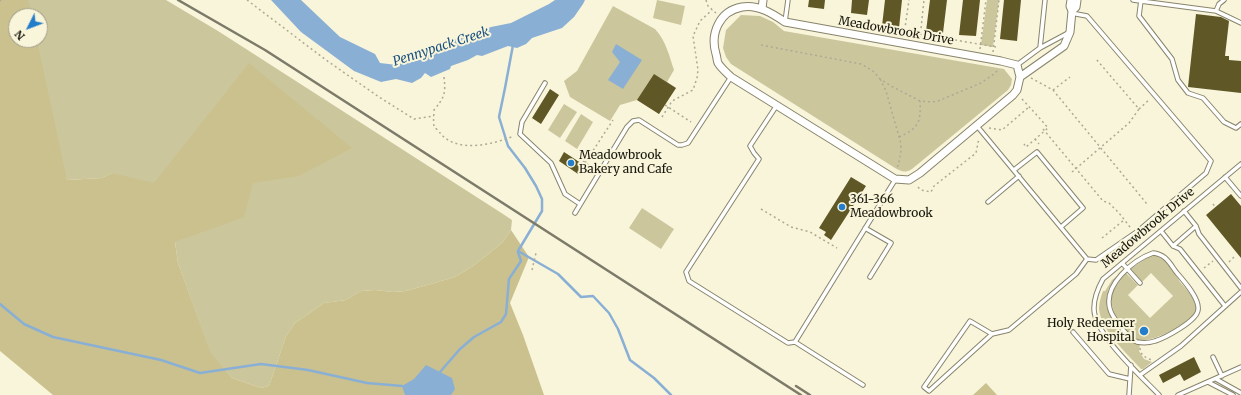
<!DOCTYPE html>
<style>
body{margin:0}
#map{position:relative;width:1241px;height:395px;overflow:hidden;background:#f9f5da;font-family:Merriweather,serif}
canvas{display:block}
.north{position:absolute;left:8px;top:8px;width:40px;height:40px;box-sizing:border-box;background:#f9f5da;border:1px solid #9f9c88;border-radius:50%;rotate:228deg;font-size:11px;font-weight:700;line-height:16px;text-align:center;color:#18170d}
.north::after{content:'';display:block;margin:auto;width:14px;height:18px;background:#247dcb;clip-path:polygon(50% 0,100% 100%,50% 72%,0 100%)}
</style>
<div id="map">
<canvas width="1241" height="395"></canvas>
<div class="north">N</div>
</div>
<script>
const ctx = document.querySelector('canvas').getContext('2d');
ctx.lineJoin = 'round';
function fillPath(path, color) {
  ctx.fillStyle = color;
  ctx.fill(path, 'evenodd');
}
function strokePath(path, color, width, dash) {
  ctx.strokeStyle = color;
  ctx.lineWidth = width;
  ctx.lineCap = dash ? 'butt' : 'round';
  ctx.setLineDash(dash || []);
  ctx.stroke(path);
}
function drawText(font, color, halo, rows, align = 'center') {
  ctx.font = font + ' Merriweather,serif';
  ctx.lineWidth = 4;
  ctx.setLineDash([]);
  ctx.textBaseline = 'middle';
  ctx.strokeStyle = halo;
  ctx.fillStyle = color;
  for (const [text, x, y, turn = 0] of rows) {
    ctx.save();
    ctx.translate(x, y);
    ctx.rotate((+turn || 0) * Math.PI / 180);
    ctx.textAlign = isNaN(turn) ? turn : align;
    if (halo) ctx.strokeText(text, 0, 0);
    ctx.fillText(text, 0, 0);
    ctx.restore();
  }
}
const green = new Path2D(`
 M0 0H166L218 31 503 214 512 220 511 230 502 243 473 266 455 277 406 291 393 292 375 290 361 291 346 300 324 303 295 323 286 336 269 386 261 388 232 378 211 354 178 263 175 242 112 173 102 178 67 180ZM16 16H40V40H16Z
 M657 0 685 6 681 25 653 18Z
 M987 0H999L993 47 981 45Z
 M613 6 655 29C666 41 669 55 674 70L667 82 676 88 659 114 637 100 620 105 610 121 570 97 564 81 577 71Z
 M741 15 760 16 773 22 784 31 1004 69 1012 79 1011 85 1008 90 912 169C905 173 902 172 895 168L731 64 726 57 723 48 726 30Z
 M564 104 577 112 560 138 548 130Z
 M581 114 593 122 577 149 565 141Z
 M642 208 674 229 661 249 629 228Z
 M1153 255C1156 255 1160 255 1162 257 1168 262 1176 275 1180 282 1186 289 1198 300 1196 310 1193 323 1151 343 1139 340 1126 336 1108 309 1112 296 1114 287 1121 280 1126 273L1138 285 1128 295 1150 318 1173 296 1151 273 1142 282 1130 269 1147 258Z
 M1121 273C1116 279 1110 284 1108 291 1103 310 1121 339 1140 344L1139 351 1144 359 1152 362 1143 369H1141C1127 353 1101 331 1099 309 1099 303 1101 296 1103 291H1105L1112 280Z`);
const forest = new Path2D(`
 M0 0H28L32 16H16V40H37L67 180 102 178 112 173 154 183 249 63 352 148 299 176 253 183 244 217 175 242 178 263 211 353 232 378 261 388 269 386 286 336 295 323 324 303 346 300 361 291 375 290 393 292 406 291 455 277 473 266 502 243 511 230 529 257 510 303 523 335 544 395H53L0 351Z
 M986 383 997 395H973Z`);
const water = new Path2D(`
 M271 0H301L340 37 375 54 380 63 397 65 409 60H420L435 49 440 50 456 39 470 35 491 27 511 23 549 4 555 0H585L583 4 574 17 562 28 532 38 526 44 517 48 508 46 482 56 477 55 468 60 451 66 450 69 431 77 425 73 421 78 412 83 396 79 381 82 354 71 301 32Z
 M616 44 642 60 623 89 608 80 620 62 612 52Z
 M426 365 452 378 455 389 451 395H405L402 386 414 379Z`);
const stream = new Path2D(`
 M513 45 505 88 499 117 508 146 525 168 536 186 542 199V211L518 251
 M518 251 558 274 581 297 593 296 609 313 618 329 630 360 654 378 671 395
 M0 304 24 324 53 337 161 360 200 373 261 364 308 370 367 383 402 386
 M440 372 460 349 474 337 501 322 506 314 509 279 521 261 518 252`);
const building = new Path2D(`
 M809 0H825L824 9 808 7Z
 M852 0H869L867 15 851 13Z
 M885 0H902L899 28 882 26Z
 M930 0H947L943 33 926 31Z
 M963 0H980L976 36 959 35Z
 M1004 0H1021L1017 41 1000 39Z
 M1196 14 1221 17 1229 21 1225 56H1229V60L1241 61V93L1188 87Z
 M654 74 676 88 659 114 637 100Z
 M550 89 559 95 541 124 532 118Z
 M564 152 584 165 578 174 559 161Z
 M851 177 866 186 831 240 824 235 826 232 819 228Z
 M1231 194 1241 206V258L1206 215Z
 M1194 357 1201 372 1184 381 1180 374 1163 383 1159 375Z`);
const path = new Path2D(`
 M247 0 326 60 379 97 414 119 434 116
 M706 0 708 6 716 13
 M0 1 1 0
 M905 31 945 39
 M904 35 909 0
 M920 38 924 0
 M955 40 996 47
 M761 45 861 64 873 71 880 79 891 86 920 101 932 102 938 101 981 83 994 74 999 69
 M980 49 986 0
 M993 52 999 0
 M444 77C446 94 444 98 434 110 434 114 433 122 434 126 435 128 439 131 440 133 457 154 494 144 514 136
 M1031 78 1053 90 1070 77
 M880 79 886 91 901 144C901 153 900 160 897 168
 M1053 90 1147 204
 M1022 99C1031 109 1040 118 1048 128L1026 147 1024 144
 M665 105 691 122
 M1139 109 1150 99
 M662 117 672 101 693 90 697 78 698 70 693 36 700 21 712 10
 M989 128 1002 130 1029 107
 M1043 129 1103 201 1109 203 1119 213 1130 227
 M899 137C919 128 921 122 920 101
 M1035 139 1039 144
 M583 161 594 169
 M585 163 613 120
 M1072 172 1129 123 1139 109 1096 59
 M918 187 921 190 931 192 934 186 976 153 979 138
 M1213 204 1215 207
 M761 209 791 227 810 232 837 248
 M1102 238 1124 220
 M1229 262 1235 256
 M1204 268 1213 261
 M532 270 536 253
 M1140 348C1140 355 1146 358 1152 360`);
const service = new Path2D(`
 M1133 0 1216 11 1241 23
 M1141 0 1139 16 1172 59 1178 80 1188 93 1203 98 1224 122 1236 128 1241 124
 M1216 11 1219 4 1224 0
 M1071 13 1087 16 1211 161 1206 173 1138 231 1096 260 1087 259
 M785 22 788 0
 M1040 48 1045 0
 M1017 65 1040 48 1068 33
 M545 83 522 122 520 134 551 163 565 194 580 204
 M777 105 750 146 754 153 759 159 686 272 689 281 788 343 795 342 863 385
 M977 126 1087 259
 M1014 170 1037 152 1083 208 1061 227
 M1225 177 1241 196
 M988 202 1019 176
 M1184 211 1196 226 1199 234 1241 288
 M575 213 627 127 633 121 639 120 678 145H682L688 143 731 77
 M865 228 891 243 870 277
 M1161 231 1173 246 1180 249 1225 306
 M1173 246 1196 226
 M1153 253C1166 254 1170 264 1177 273 1184 281 1200 299 1198 310 1197 321 1165 338 1155 341 1149 343 1142 343 1137 342 1131 340 1127 334 1123 330 1118 323 1112 317 1110 309 1103 285 1133 260 1153 253Z
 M1122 263 1140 283
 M1073 332 1109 374 1130 379
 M992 334 970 321 924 387 929 391 992 334 1009 330 1076 274 1087 259
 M795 342 895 180
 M1213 357 1222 376
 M1140 375 1181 346 1241 292
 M1216 379 1241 393
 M1208 382 1233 395
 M1129 395 1131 365
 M1159 395C1142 377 1093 333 1094 308 1094 298 1098 288 1103 279L1241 164
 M1178 395 1241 367`);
const minor = new Path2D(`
 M762 9 763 0
 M1072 11 1076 7 1077 0
 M1020 77 1017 65 1001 61 785 22C773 14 758 4 742 7 719 11 710 34 716 54 717 57 717 61 718 63 721 68 727 73 731 77L895 179 909 180 920 173 1013 95 1017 90 1020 77 1064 46 1070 32 1072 11 1070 6 1071 0`);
const rail = new Path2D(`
 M178 0 265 50 801 395
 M796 386 810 395`);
const markers = [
 [571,163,4,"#247dcb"],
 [842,207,4,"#247dcb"],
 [1144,331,5,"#247dcb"]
];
const streetNames = [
 ["Meadowbrook Drive",896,31,10],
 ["Meadowbrook Drive",1148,228,-40]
];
const poiNames = [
 ["Meadowbrook",579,156],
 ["Bakery and Cafe",579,170],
 ["361-366",850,200],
 ["Meadowbrook",850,214],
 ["Holy Redeemer",1135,324,"right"],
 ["Hospital",1135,338,"right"]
];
const waterNames = [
 ["Pennypack Creek",441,47,-18]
];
fillPath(green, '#ccc69d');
fillPath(forest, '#cac18e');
fillPath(water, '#8aafd5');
strokePath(stream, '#8aafd5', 2.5);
fillPath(building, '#605727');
strokePath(service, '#88846c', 5.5);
strokePath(minor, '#88846c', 9);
strokePath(path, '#aca994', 1.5, [2, 3]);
strokePath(service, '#fff', 3.5);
strokePath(minor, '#fff', 7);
strokePath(rail, '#7c7a68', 2.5);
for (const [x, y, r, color] of markers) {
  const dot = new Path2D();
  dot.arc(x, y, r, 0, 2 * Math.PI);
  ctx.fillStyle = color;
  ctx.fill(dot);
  strokePath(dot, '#f9f5da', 1.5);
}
drawText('12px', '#18170d', '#f9f5da', streetNames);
drawText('12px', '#18170d', '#f9f5da', poiNames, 'left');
drawText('italic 13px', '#195080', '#f9f5da', waterNames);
</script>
